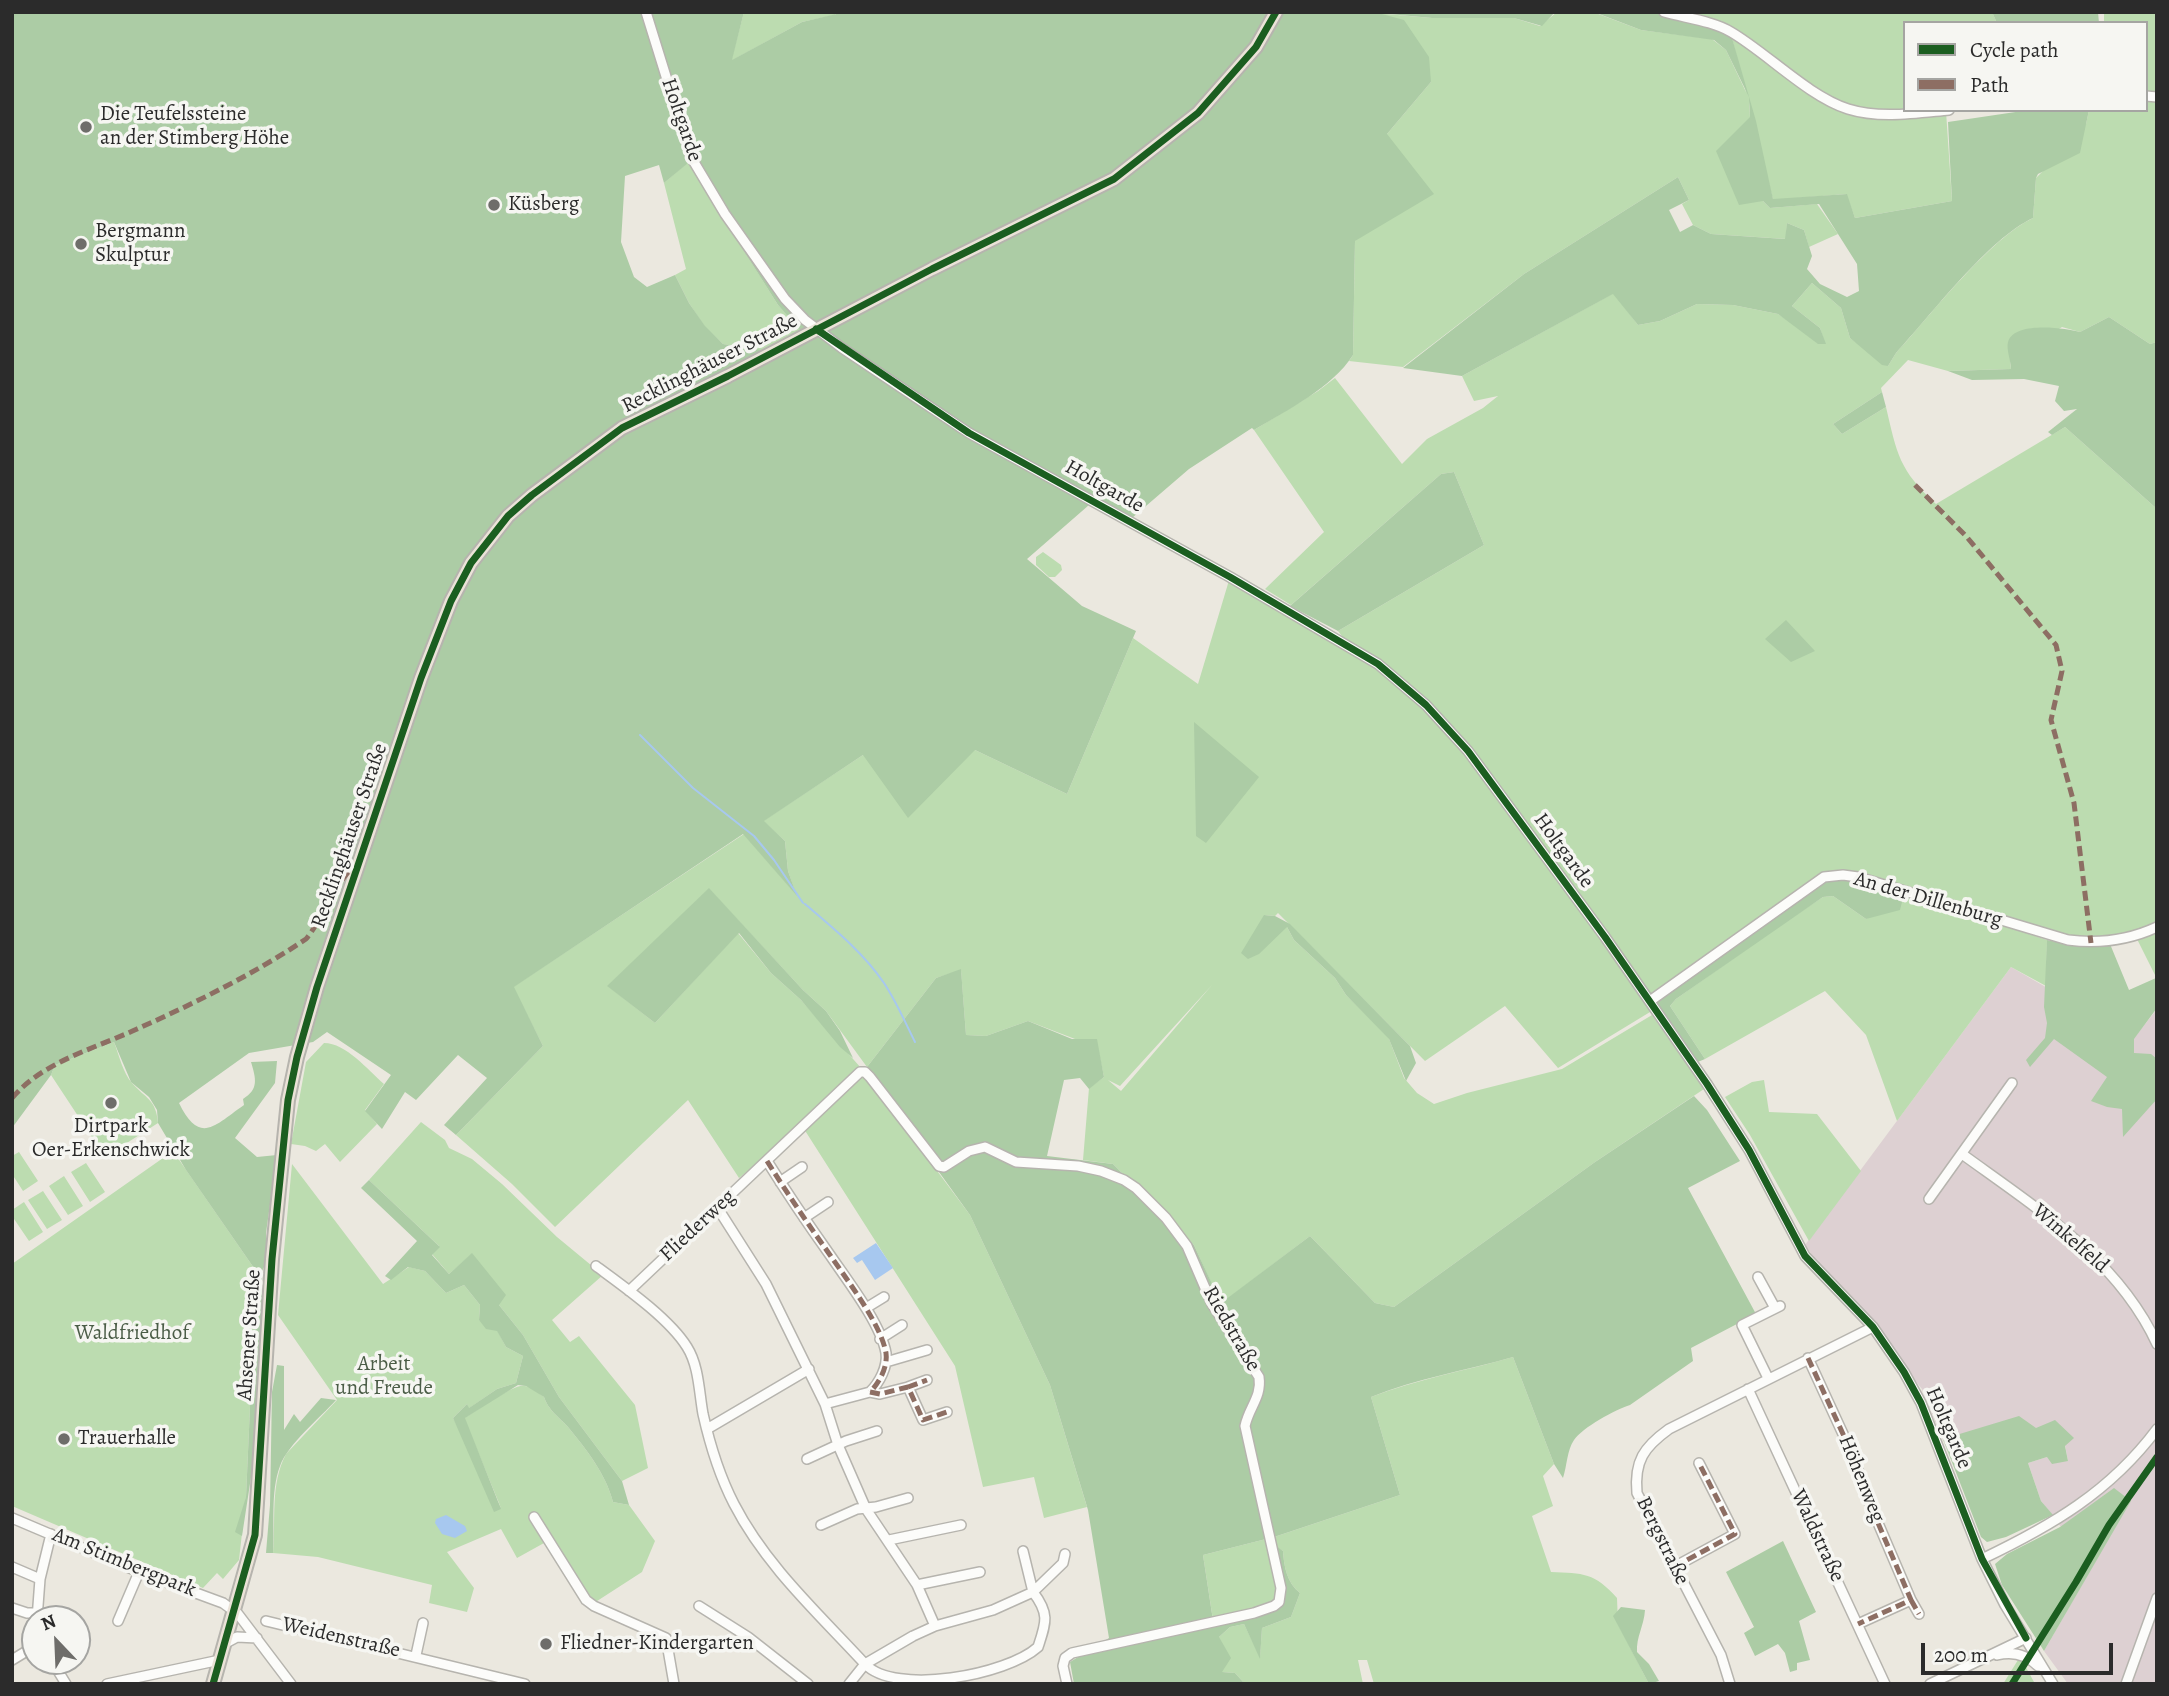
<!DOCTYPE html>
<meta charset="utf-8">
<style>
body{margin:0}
#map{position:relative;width:2169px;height:1696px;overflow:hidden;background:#ebe8df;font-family:Alegreya,serif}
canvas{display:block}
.frame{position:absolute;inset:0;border:14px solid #2b2b2b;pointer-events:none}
.legend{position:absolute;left:1903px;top:21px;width:245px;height:91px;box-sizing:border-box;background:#f6f6f2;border:2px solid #a5a5a2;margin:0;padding:9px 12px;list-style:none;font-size:21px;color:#2b2b2b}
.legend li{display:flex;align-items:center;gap:14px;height:35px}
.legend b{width:35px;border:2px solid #a5a5a2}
.north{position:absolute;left:21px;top:1605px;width:70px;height:70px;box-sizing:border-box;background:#f6f6f2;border:2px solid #a5a5a2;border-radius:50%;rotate:337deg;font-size:19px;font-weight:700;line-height:28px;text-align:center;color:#2b2b2b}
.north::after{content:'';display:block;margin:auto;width:24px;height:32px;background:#6e6d6a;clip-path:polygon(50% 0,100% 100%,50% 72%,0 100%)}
.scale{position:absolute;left:1921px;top:1643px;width:192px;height:32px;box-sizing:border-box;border:4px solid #2b2b2b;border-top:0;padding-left:9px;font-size:21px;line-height:24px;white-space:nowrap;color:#2b2b2b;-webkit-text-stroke:5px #f6f6f2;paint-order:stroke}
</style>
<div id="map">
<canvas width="2169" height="1696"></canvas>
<div class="frame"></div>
<ul class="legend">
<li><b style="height:9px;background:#1b5e20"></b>Cycle path</li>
<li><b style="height:9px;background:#8d6e63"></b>Path</li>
</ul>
<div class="north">N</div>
<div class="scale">200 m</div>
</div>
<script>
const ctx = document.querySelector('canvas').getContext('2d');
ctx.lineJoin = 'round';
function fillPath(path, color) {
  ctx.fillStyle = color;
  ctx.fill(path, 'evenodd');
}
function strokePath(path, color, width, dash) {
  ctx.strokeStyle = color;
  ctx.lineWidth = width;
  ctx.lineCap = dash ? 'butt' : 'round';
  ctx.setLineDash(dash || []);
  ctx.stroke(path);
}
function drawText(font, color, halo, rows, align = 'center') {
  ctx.font = font + ' Alegreya,serif';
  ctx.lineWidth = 7;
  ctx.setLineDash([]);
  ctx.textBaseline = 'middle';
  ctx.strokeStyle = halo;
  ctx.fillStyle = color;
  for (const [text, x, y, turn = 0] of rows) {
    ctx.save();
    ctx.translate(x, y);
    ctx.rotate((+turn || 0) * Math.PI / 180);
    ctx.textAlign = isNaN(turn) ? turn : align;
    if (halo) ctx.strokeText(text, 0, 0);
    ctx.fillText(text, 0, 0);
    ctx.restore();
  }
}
const industrial = new Path2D(`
 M2011 967 2134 1038 2157 1009V1684H2068L2044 1651 2130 1501 2114 1489 2061 1527 2041 1501 2028 1463 2047 1457 2068 1461 2065 1445 2036 1428 1943 1439 1969 1504 1922 1389 1817 1262 1805 1245Z`);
const green = new Path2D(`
 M744 12H835V15L802 22 731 61Z
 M1557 12H1593L1641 30 1712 39 1726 50 1746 92 1730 31 1664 12H1992L1997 23H1905V110L1946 111 1952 201 1855 218 1846 194 1773 200 1749 101 1750 117 1763 201 1770 208 1817 204 1838 234 1809 247 1804 230 1787 223 1786 239 1711 234 1693 225 1682 204 1689 200 1678 177 1524 274 1403 367 1349 361 1353 355 1355 241 1387 134 1431 82 1374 13 1432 18H1514L1540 26Z
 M2104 12H2157V93L2146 92V23H2104Z
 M2146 99 2157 100V342L2150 344 2109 317 2080 332 2062 327 2010 360 2011 369 1948 371 1908 360 1881 388 1882 392 1833 424 1842 434 1886 407C1897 454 1899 470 1936 504L2065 427 2157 509V979L2136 937 2091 943 1833 876 1652 996 1532 837 1655 1009 1558 1068 1505 1006 1425 1061 1278 913 1275 916 1264 915 1287 927 1294 940 1335 978 1346 995 1388 1036 1404 1078 1417 1093 1434 1104 1467 1093 1562 1069 1652 1015 1704 1089 1595 1162 1394 1307 1375 1303 1310 1236 1221 1304 1194 1245 1113 1164 1083 1160 1089 1088 1104 1077 1096 1039H1075L1028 1021 986 1036 966 1035 961 970 936 978 867 1067 826 1011 803 990 709 889 608 986 655 1023 738 933 771 973 801 1000 861 1068 783 1142 739 1178 688 1100 555 1227 512 1184 456 1135 543 1046 513 987 744 834 796 894 788 871 785 841 763 821 863 755 975 750 1067 794 1133 638 1198 684 1230 577 1348 644 1338 631 1484 545 1454 472 1441 474 1291 605 1265 589 1324 532 1254 430 1318 391 1335 378 1402 464 1427 439 1483 408 1498 396 1474 401 1462 376 1614 293 1638 325 1660 321 1697 304 1733 305 1778 314 1825 344 1820 328 1792 306 1812 283 1841 308 1850 338 1888 366 1896 353C1931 315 1989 239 2033 218L2036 178 2044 170 2086 124 2089 110H2146ZM1212 985 1121 1091 1108 1080 1120 1086Z
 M688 162 778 305 801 330 762 351 723 344 705 327 689 303 675 275 686 269 664 183Z
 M1043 552 1061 565 1062 570 1055 577H1049L1036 565V557Z
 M1906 893 2047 940 2046 986 2011 967 1897 1121 1866 1035 1825 991 1705 1059 1670 1006 1676 999 1779 926 1823 897 1833 896 1866 919Z
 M114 1042C119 1055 123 1073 132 1083 146 1099 156 1099 158 1123L105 1157 51 1075 55 1065Z
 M324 1043C346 1043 368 1070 384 1084L365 1110 377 1124 340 1162 325 1144 316 1151 305 1146 291 1144 306 1062Z
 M861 1075 867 1077 970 1215 1050 1385 1087 1507 1044 1518 1034 1477 983 1487 955 1366 804 1129Z
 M1764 1080 1769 1112 1817 1114 1861 1171 1809 1241 1750 1135 1725 1097 1752 1082Z
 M421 1122 445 1140 449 1148 472 1159 502 1184 557 1237 603 1275 552 1320 570 1342 579 1336 635 1405 648 1468 622 1481 559 1397 523 1335 499 1305 472 1254 449 1274 432 1254 439 1246 369 1180Z
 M173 1151 256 1271 246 1497 239 1560 223 1579 217 1573 203 1588 12 1506V1264Z
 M19 1152 38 1181 23 1191 12 1174V1156Z
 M86 1163 105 1192 90 1202 71 1172Z
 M292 1164 383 1284 409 1267 425 1271 446 1293 464 1285 480 1305 479 1320 497 1330 506 1347 523 1356 516 1383 497 1389 468 1409 467 1404 453 1418 501 1508 464 1418C477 1411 514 1383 525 1386 531 1387 539 1393 544 1397 548 1410 559 1417 568 1427 586 1449 606 1474 613 1502L629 1505 655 1541 642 1572 594 1603 589 1600 582 1604 544 1543 517 1558 501 1529 447 1552 474 1588 467 1612 429 1603 432 1585 318 1557 273 1553C276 1520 270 1484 286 1454L337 1400 278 1315Z
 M64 1176 83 1206 68 1215 49 1186Z
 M43 1191 62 1220 47 1229 28 1200Z
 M24 1202 43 1232 29 1241 12 1216V1210Z
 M1513 1357 1554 1464 1543 1476 1553 1506 1532 1516 1551 1572C1583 1573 1595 1573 1617 1598L1618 1624 1649 1684H1374L1367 1660H1358L1363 1684H1245L1235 1673 1221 1672 1219 1637 1230 1627 1244 1624 1260 1657 1262 1628 1291 1617 1300 1593C1287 1583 1284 1567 1283 1551L1272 1544 1286 1590 1280 1603 1213 1620 1203 1555 1274 1537 1400 1495 1371 1397C1417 1379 1465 1371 1513 1357Z
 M2018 1660H2022L2034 1682 2033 1684H2003Z`);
const forest = new Path2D(`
 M12 12H744L732 60 802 22 845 12H1555L1542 26 1514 18H1432L1378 13 1404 20 1429 57 1431 82 1387 134 1434 194 1355 241 1353 355C1332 388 1287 410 1254 430L1252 428 1189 469 1132 518 1094 498 1089 505 1027 559 1082 606 1136 631 1067 794 975 750 908 818 863 755 764 821 785 841 788 871 797 896 743 834 514 987 543 1046 456 1135 444 1125 487 1078 458 1055 416 1100 405 1092 382 1129 365 1111 391 1075 327 1032 313 1042 249 1053 179 1103C200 1146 215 1125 244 1105L243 1099C259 1089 256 1079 251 1062L277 1061 275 1083 235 1138 257 1157 277 1155 266 1233 267 1261 262 1271 263 1325 257 1438 242 1536 235 1532 246 1497 256 1271 186 1170 158 1123 157 1110 149 1097 131 1082 114 1042 55 1065 51 1075 12 1128ZM688 163 778 305 800 330 762 350 723 344 705 326 689 303 675 275 647 287 634 277 621 242 625 176 659 165 664 183Z
 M1594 12H1664L1730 31 1756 121 1773 199 1847 194 1855 218 1952 201 1948 122 2029 110H2089L2080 153 2038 174 2036 178 2033 218C1989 238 1931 315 1896 353L1888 366 1882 365 1850 338 1841 308 1812 283 1792 306 1820 328 1826 344H1818L1778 314 1733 305 1697 304 1660 321 1638 325 1613 294 1462 376 1403 368 1524 274 1678 177 1689 200 1669 210 1680 232 1693 225 1711 234 1785 239 1787 223 1804 230 1812 256 1807 269 1820 284 1847 297 1859 291 1857 264 1819 204 1770 208 1763 201 1739 205 1716 151 1750 117 1749 97 1726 50 1714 40 1641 30Z
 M1992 12H2098L2099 23H1997Z
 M2109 317 2150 344 2157 342V509L2065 427 2052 435 2048 432 2077 409 2064 411 2055 401 2059 386 2024 379 1972 380 1948 371 2011 369C2011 361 2006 349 2008 342 2014 321 2065 328 2080 332Z
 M1882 392 1886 407 1842 434 1833 424Z
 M1454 472 1484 545 1338 631 1290 606 1441 474Z
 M1786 620 1815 651 1791 662 1765 639Z
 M1194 722 1259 777 1206 843 1196 836Z
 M1843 875 1906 893 1903 898 1900 910 1866 919 1833 896 1823 897 1676 999 1670 1006 1705 1059 1693 1064 1650 1001 1824 877Z
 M709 888 803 990 826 1011 840 1031 853 1058 840 1047 801 1000 771 973 739 933 655 1023 607 986Z
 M1264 915 1275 916 1290 924 1410 1046 1416 1063 1406 1081 1389 1039 1346 995 1335 978 1294 940 1287 927 1259 954 1248 959 1241 953Z
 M2047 940 2079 946 2110 944 2129 990 2156 978 2157 980V1008L2134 1039V1053L2151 1054 2157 1059V1099L2123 1137 2122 1109 2107 1107 2091 1101 2107 1077 2054 1039 2030 1067 2026 1060 2045 1038 2047 1023 2044 1007Z
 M961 969 966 1035 986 1036 1028 1021 1072 1039H1097L1104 1077 1089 1089 1080 1078 1064 1080 1047 1156 1113 1164 1194 1245 1221 1303 1310 1236 1375 1303 1394 1307 1595 1162 1694 1096 1707 1110 1740 1161 1688 1188 1756 1314 1691 1348 1693 1361 1630 1405C1616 1409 1582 1428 1574 1440 1567 1450 1567 1466 1563 1478L1554 1464 1513 1357C1465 1371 1417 1378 1371 1397L1400 1495 1274 1537 1203 1555 1214 1627 1252 1618 1279 1605 1286 1590 1271 1542 1283 1551C1284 1567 1287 1583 1300 1593L1291 1617 1262 1628 1260 1659 1244 1624 1230 1627 1219 1637 1231 1658 1222 1672 1235 1673 1245 1684H1074L1070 1662 1109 1638 1088 1510 1050 1385 970 1215 939 1172 941 1168 867 1067 936 978Z
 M369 1180 440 1247 432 1255 449 1274 472 1253 506 1295 499 1305 523 1335 559 1397 622 1481 629 1505 613 1502C606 1474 586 1449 568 1427 559 1417 548 1410 544 1397L526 1386 518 1385 465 1418 501 1509 494 1512 453 1418 467 1404 469 1408 497 1389 516 1383 523 1356 506 1347 497 1331 486 1329 479 1320 480 1305 464 1285 446 1293 425 1271 408 1267 391 1280 385 1276 417 1241 361 1188Z
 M277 1365 284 1366V1430L294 1414 300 1422 321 1398 336 1400C320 1418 288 1444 280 1466 270 1493 275 1525 273 1553H266L270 1505 272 1392Z
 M2019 1416 2036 1428 2055 1420 2074 1438 2065 1446 2068 1461 2052 1464 2047 1457 2028 1463 2041 1501 2053 1515 2006 1537 1987 1542 1981 1537 1943 1439Z
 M2114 1488 2131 1501 2044 1651 2002 1585 1995 1564 2007 1554 2060 1527Z
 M1783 1541 1816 1612 1799 1621 1810 1660 1797 1663V1670L1790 1672 1785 1653 1778 1644 1755 1656 1744 1633 1754 1627 1726 1572Z
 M1621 1607 1645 1610C1644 1626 1636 1637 1637 1652L1649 1664 1659 1681 1649 1684 1613 1616Z`);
const water = new Path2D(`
 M876 1243 893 1268 875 1280 862 1260 857 1263 853 1258Z
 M446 1515 465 1526 467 1531 455 1538 442 1534 435 1523 436 1519Z`);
const stream = new Path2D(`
 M640 735 693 788 754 836 774 860 803 903
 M805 904C833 928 863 952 884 983 896 1001 905 1022 915 1042`);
const minor = new Path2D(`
 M646 12 691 157 725 214 785 299 805 320 842 348 969 433 1230 577 1378 664 1426 705 1468 751 1605 937 1707 1084 1749 1150 1805 1256 1873 1327 1904 1372 1921 1403 1982 1559 2005 1605 2053 1684
 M1664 12C1685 18 1713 21 1731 32 1767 53 1808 96 1848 109 1880 119 1917 113 1949 110
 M2146 96 2157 97
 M1650 1001 1824 877 1843 875 1858 877 2068 940C2099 944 2127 941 2157 927
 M1962 1154C2035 1207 2118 1259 2157 1344
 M767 1161C787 1193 808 1224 830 1255 847 1280 881 1324 886 1353 888 1367 879 1383 870 1392
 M780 1182 802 1167
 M1929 1199 2012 1083
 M717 1207 766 1284 825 1404 838 1445 866 1509 917 1585 935 1626
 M804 1218 828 1202
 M596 1266C623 1286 669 1318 687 1347 699 1366 699 1392 703 1414 710 1445 719 1475 734 1504 766 1566 818 1613 865 1664L849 1684
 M1758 1277 1775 1308
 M629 1291 860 1072H865L870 1077 939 1166 944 1167 969 1151 985 1147 1016 1162 1078 1166 1101 1171 1124 1180 1136 1188 1166 1218 1187 1246 1212 1304 1259 1377C1262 1397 1249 1407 1245 1426L1281 1588 1279 1602 1274 1606 1254 1613 1072 1653 1065 1658 1063 1666 1067 1684
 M866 1308 884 1297
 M880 1339 902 1325
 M1808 1358 1849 1447 1862 1480 1863 1488 1911 1600 1858 1624
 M886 1362 927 1350
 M1768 1378 1742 1325 1780 1306
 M908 1387 927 1380
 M1748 1389 1885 1684
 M825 1404 870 1392 880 1394 908 1387 923 1420 947 1412
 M707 1429 809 1369
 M807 1459 846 1441 877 1431
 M534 1517 586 1600 594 1606 666 1638 674 1684
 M12 1518 139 1572 223 1603 238 1614 291 1684
 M821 1525 857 1509 876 1507 908 1498
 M889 1540 961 1525
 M1023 1551 1033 1592 1063 1563 1065 1554
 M1982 1559C2051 1526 2110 1492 2157 1429
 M12 1567 40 1579
 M1674 1567 1735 1534 1699 1463
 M917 1585 980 1572
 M1033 1592C1050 1614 1046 1623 1038 1647 1007 1675 895 1696 865 1664L913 1636 935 1626 993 1610Z
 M1911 1600 1919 1614
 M699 1606 748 1637 808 1684
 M12 1608 27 1613H37
 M37 1619 40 1579 51 1534
 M118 1621 139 1572
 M266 1621 525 1684
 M224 1644 237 1637 257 1638
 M416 1655 423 1623
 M1997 1655C2013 1651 2026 1654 2038 1666
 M12 1660 35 1646
 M52 1661 66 1684
 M107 1684 220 1660
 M1730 1684 1721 1655 1637 1493C1634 1461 1644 1447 1669 1429L1873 1327
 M1930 1684 2026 1638
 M2126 1684 2157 1598`);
const major = new Path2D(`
 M213 1684 255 1535 272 1259 288 1100 297 1057 317 987 421 678 451 601 471 563 508 516 532 495 622 428 728 376 932 269 1114 179 1198 113 1256 47 1276 12`);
const quiet = new Path2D(`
 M1915 485 1966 536 2056 645 2062 671 2051 720 2074 803 2091 943
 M12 1098C44 1061 94 1049 137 1029 195 1003 254 974 306 939 323 918 331 892 349 871
 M767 1161C787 1193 808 1224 830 1255 847 1280 881 1324 886 1353 888 1367 879 1383 870 1392
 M1808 1358 1849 1447 1862 1480 1863 1488 1911 1600 1858 1624
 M908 1387 927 1380
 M870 1392 880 1394 908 1387 923 1420 947 1412
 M1674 1567 1735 1534 1699 1463
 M1911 1600 1919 1614`);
const cycleway = new Path2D(`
 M816 329 969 433 1230 577 1378 664 1426 705 1468 751 1605 937 1707 1084 1749 1150 1805 1256 1873 1327 1904 1372 1921 1403 1982 1559 2026 1638
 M213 1684 255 1535 272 1259 288 1100 297 1057 317 987 421 678 451 601 471 563 508 516 532 495 622 428 728 376 932 269 1114 179 1198 113 1256 47 1276 12
 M2012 1684 2076 1582 2109 1525 2157 1457`);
const markers = [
 [86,127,7,"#6e6d6a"],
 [494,205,7,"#6e6d6a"],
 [81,244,7,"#6e6d6a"],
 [111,1103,7,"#6e6d6a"],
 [64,1439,7,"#6e6d6a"],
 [546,1644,7,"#6e6d6a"]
];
const poiNames = [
 ["Die Teufelssteine",100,115],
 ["an der Stimberg Höhe",100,139],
 ["Küsberg",508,205],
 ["Bergmann",95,232],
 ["Skulptur",95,256],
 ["Dirtpark",111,1127,"center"],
 ["Oer-Erkenschwick",111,1151,"center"],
 ["Trauerhalle",78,1439],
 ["Fliedner-Kindergarten",560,1644]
];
const streetNames = [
 ["Holtgarde",681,120,71],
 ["Recklinghäuser Straße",710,364,-27],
 ["Holtgarde",1104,487,29],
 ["Recklinghäuser Straße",350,836,-71],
 ["Holtgarde",1563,851,54],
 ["An der Dillenburg",1928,900,16],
 ["Fliederweg",698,1226,-43],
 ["Winkelfeld",2070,1239,41],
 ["Riedstraße",1231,1329,60],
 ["Ahsener Straße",250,1335,-86],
 ["Holtgarde",1948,1428,67],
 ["Höhenweg",1861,1479,68],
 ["Waldstraße",1817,1536,65],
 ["Bergstraße",1662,1541,64],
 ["Am Stimbergpark",124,1563,22],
 ["Weidenstraße",341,1638,13]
];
const parkNames = [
 ["Waldfriedhof",132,1334],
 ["Arbeit",384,1365],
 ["und Freude",384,1389]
];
fillPath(industrial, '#ddd0d2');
fillPath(green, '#bcdcb0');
fillPath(forest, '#accca5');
fillPath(water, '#a7c8ef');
strokePath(stream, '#a7c8ef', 2);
strokePath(minor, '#b6b4ae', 12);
strokePath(major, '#b6b4ae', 16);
strokePath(minor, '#fcfcfa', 9);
strokePath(major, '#ebe3d8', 12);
strokePath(quiet, '#8d6e63', 5, [10, 5]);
strokePath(cycleway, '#1b5e20', 7);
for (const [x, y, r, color] of markers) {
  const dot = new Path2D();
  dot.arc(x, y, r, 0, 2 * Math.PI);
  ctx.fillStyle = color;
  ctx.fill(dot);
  strokePath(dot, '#f6f6f2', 2.5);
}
drawText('21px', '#2b2b2b', '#f6f6f2', poiNames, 'left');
drawText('21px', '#2b2b2b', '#f6f6f2', streetNames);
drawText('21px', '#4b5d47', '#f6f6f2', parkNames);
</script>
